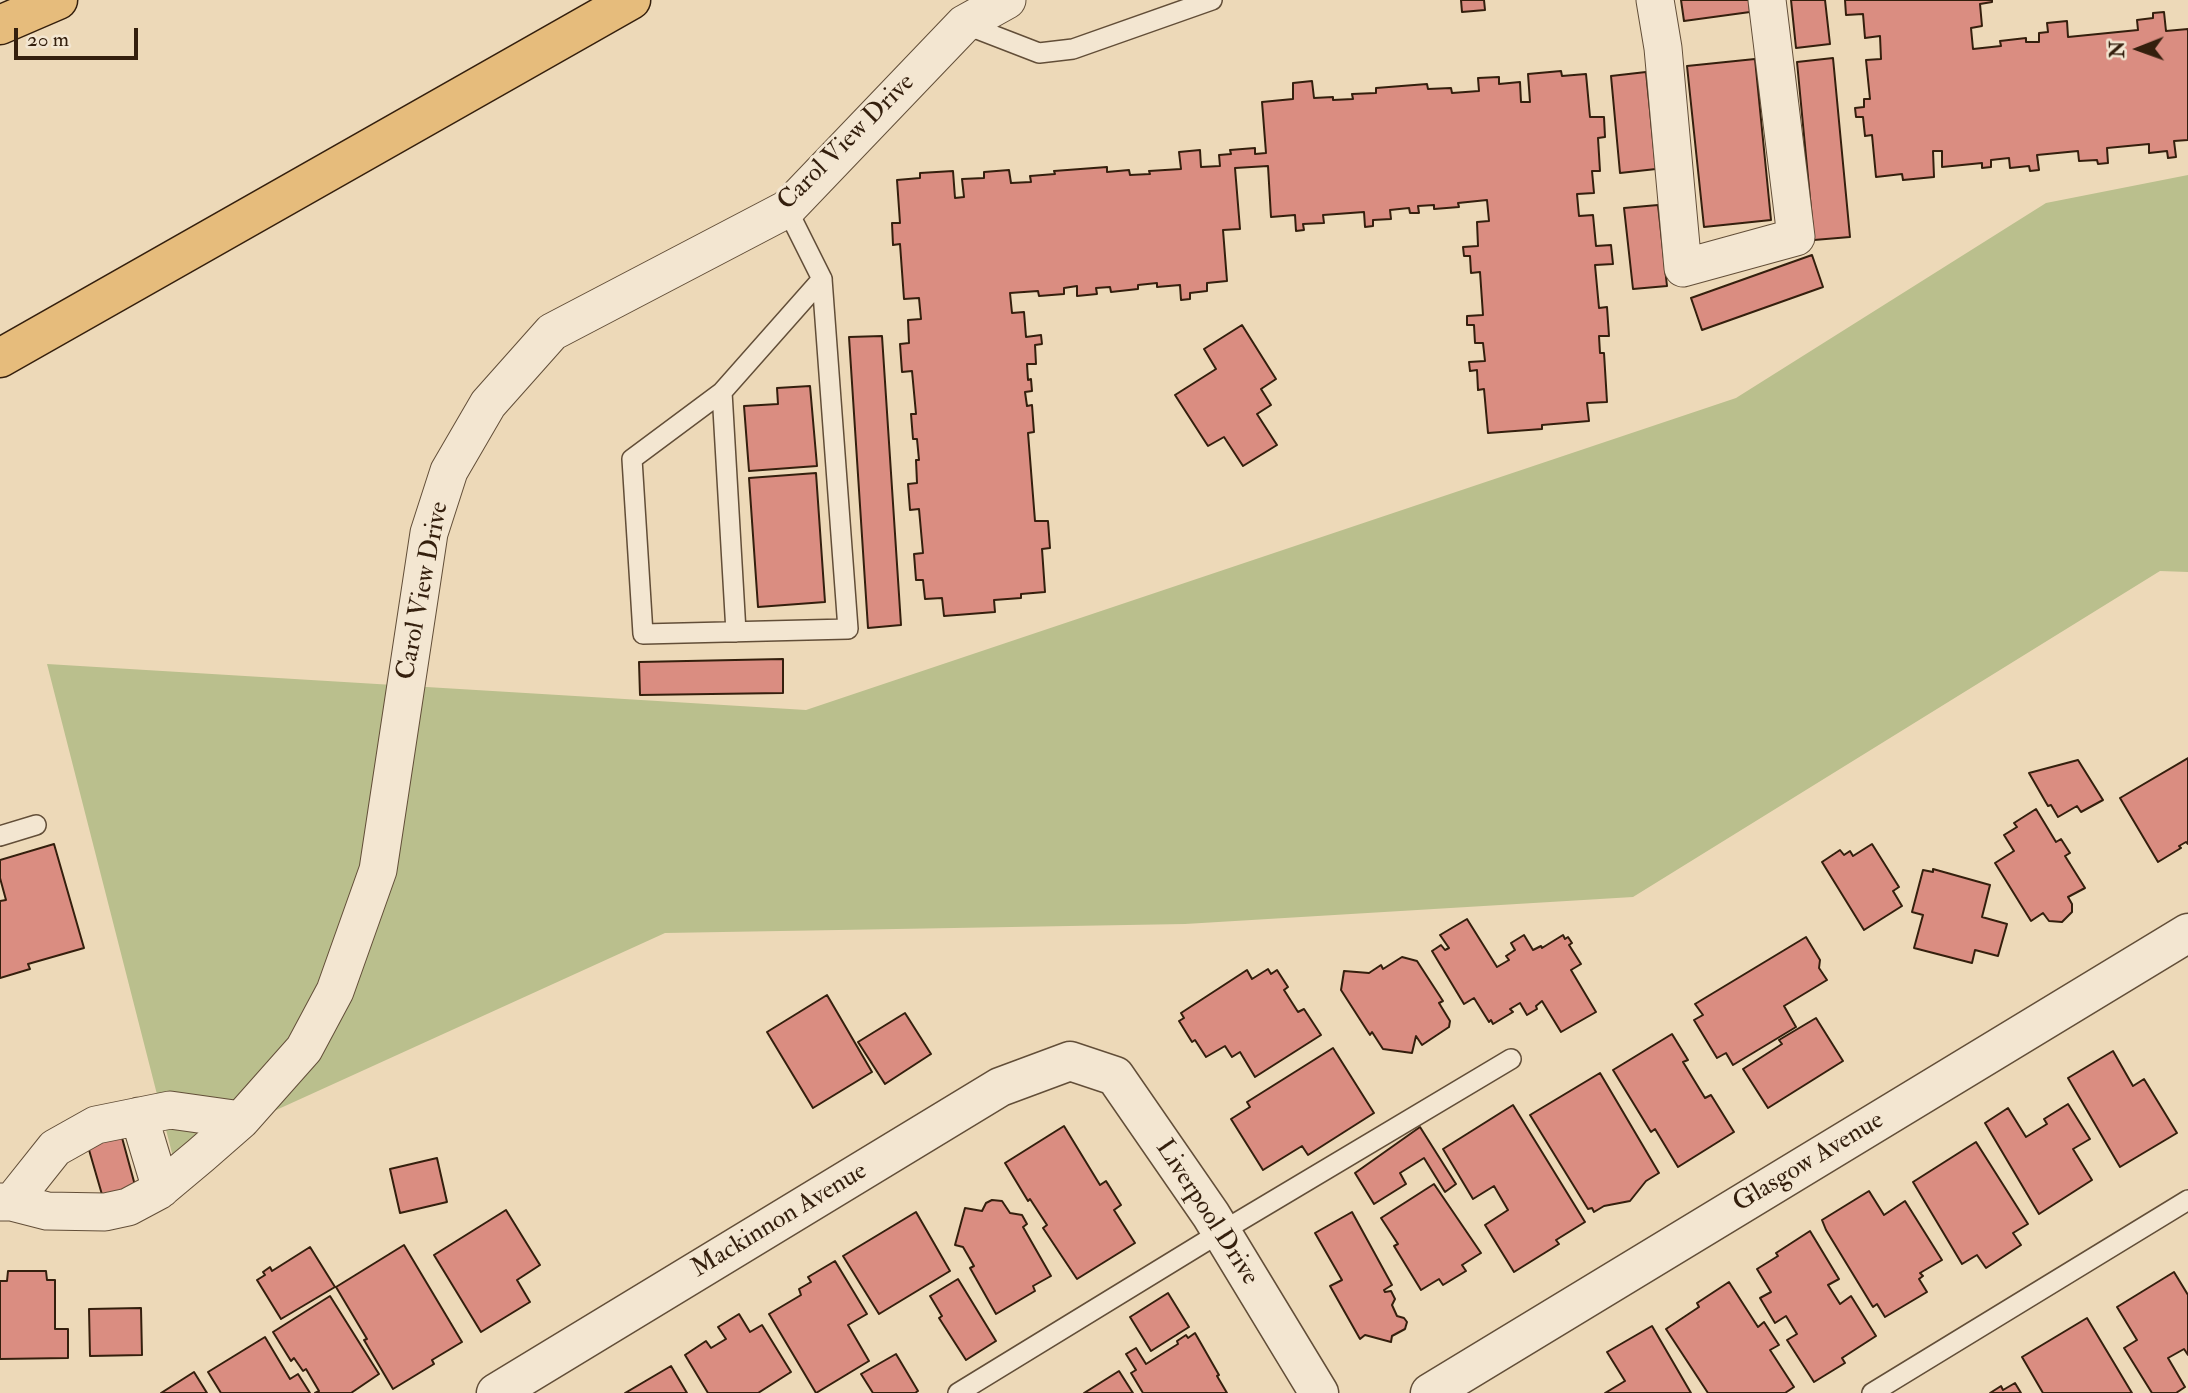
<!DOCTYPE html>
<style>
body{margin:0}
#map{position:relative;width:2188px;height:1393px;overflow:hidden;background:#edd9b8;font-family:"IM FELL Double Pica",serif}
canvas{display:block}
.north{position:absolute;left:2104px;top:14px;width:70px;height:70px;-webkit-text-stroke:5px #f3e6d1;paint-order:stroke;rotate:269deg;font-size:19px;font-weight:700;line-height:28px;text-align:center;color:#341f0d}
.north::after{content:'';display:block;margin:auto;width:24px;height:32px;background:#341f0d;clip-path:polygon(50% 0,100% 100%,50% 72%,0 100%)}
.scale{position:absolute;left:14px;top:28px;width:124px;height:32px;box-sizing:border-box;border:4px solid #341f0d;border-top:0;padding-left:9px;font-size:21px;line-height:24px;white-space:nowrap;color:#341f0d;-webkit-text-stroke:5px #f3e6d1;paint-order:stroke}
</style>
<div id="map">
<canvas width="2188" height="1393"></canvas>
<div class="north">N</div>
<div class="scale">20 m</div>
</div>
<script>
const ctx = document.querySelector('canvas').getContext('2d');
ctx.lineJoin = 'round';
function fillPath(path, color) {
  ctx.fillStyle = color;
  ctx.fill(path, 'evenodd');
}
function strokePath(path, color, width, dash) {
  ctx.strokeStyle = color;
  ctx.lineWidth = width;
  ctx.lineCap = dash ? 'butt' : 'round';
  ctx.setLineDash(dash || []);
  ctx.stroke(path);
}
function drawText(font, color, halo, rows, align = 'center') {
  ctx.font = font + ' "IM FELL Double Pica",serif';
  ctx.lineWidth = 6;
  ctx.setLineDash([]);
  ctx.textBaseline = 'middle';
  ctx.strokeStyle = halo;
  ctx.fillStyle = color;
  for (const [text, x, y, turn = 0] of rows) {
    ctx.save();
    ctx.translate(x, y);
    ctx.rotate((+turn || 0) * Math.PI / 180);
    ctx.textAlign = isNaN(turn) ? turn : align;
    if (halo) ctx.strokeText(text, 0, 0);
    ctx.fillText(text, 0, 0);
    ctx.restore();
  }
}
const green = new Path2D(`
 M2188 175V572L2160 571 1633 897 1185 924 665 933 173 1157 47 664 806 710 1736 398 2046 203Z`);
const building = new Path2D(`
 M1461 0H1484L1485 10 1462 12Z
 M1681 0H1749L1750 12 1684 21Z
 M1791 0H1825L1830 44 1796 48Z
 M1845 0H1992V2L1980 4 1982 26 1971 28 1973 49 2001 46 2000 41 2026 38V42H2039V33L2048 32 2047 23 2067 21 2068 37 2138 30 2137 20 2153 18V13L2164 12 2166 31 2188 29V140L2174 141 2176 157 2168 158 2167 151 2149 153V144L2107 148 2108 163 2098 164 2097 160 2079 161 2078 151 2037 155 2039 170 2030 171 2029 166 2010 168 2009 158 1991 160V167L1982 168V163L1942 167V151H1933L1934 177 1903 180 1902 174 1876 177 1872 135 1865 136 1863 117H1856L1855 108 1864 107V99H1870L1866 60 1881 59 1880 36 1865 38 1863 14 1846 15Z
 M1833 58 1850 237 1814 240 1797 62Z
 M1755 59 1771 220 1704 227 1687 66Z
 M1561 71 1562 76 1586 74 1590 117H1604L1605 137 1598 138 1600 171H1592L1594 193 1577 194 1579 216 1593 215 1596 246 1611 245 1613 264 1595 265 1599 308 1607 307 1609 336H1599L1600 353H1604L1607 402 1587 403 1589 421 1542 425V429L1488 433 1484 389 1478 390 1477 370 1470 371 1469 362 1485 361 1483 343H1475L1474 325H1467V316L1483 315 1480 272 1471 273 1470 256H1464L1463 247 1478 246 1477 222 1489 221 1487 200 1458 203 1459 207 1434 209V205L1418 206 1419 213H1410L1409 208 1390 210 1391 219 1373 220V226L1365 227 1364 212 1323 215 1324 223 1303 224 1304 230 1296 231 1295 215 1271 217 1268 166 1235 168 1240 229 1223 230 1227 281 1207 283V291L1190 293V299L1181 300 1180 285 1157 287V283L1138 285V289L1111 292 1110 287 1096 288 1097 294 1077 296V286L1064 288V294L1039 296 1038 291 1010 293 1012 313 1024 312 1026 337 1041 335 1042 344 1035 345 1036 364H1027L1028 380 1031 379 1032 391 1025 392 1027 406 1032 405 1034 432 1028 433 1035 521H1048L1050 548 1042 549 1045 592 1021 594V598L994 600 995 612 944 616 942 598 925 599 923 580H916L914 554 923 553 919 509 910 510 908 484 917 483 916 460H919L917 439H913L911 414H916L912 371 902 372 900 344 909 343 908 320 921 319 919 298 904 299 900 244 893 245 892 223H900L897 180 920 178V173L953 171 955 198 964 197 962 179 984 178V172L1009 170 1011 183 1031 182 1030 176 1055 174 1054 171 1107 167V172L1129 170 1130 175 1150 174 1149 171 1181 169 1179 152 1200 150 1201 167 1220 166 1219 155 1231 154 1230 150 1255 148V154L1266 153 1262 102 1293 99V83L1312 81 1314 98 1333 97V100L1353 99 1352 94 1376 93V88L1427 84 1428 89 1451 88 1452 93 1479 91 1478 78 1499 77V84L1520 82 1521 102H1530L1528 74Z
 M1646 72 1656 169 1620 173 1611 76Z
 M1658 205 1667 286 1633 289 1624 208Z
 M1812 255 1823 287 1702 330 1691 298Z
 M1242 325 1276 379 1261 389 1271 405 1257 414 1277 445 1243 466 1224 437 1208 446 1175 395 1216 369 1204 349Z
 M882 336 901 625 868 628 849 337Z
 M810 386 817 466 749 471 744 406 778 404 777 388Z
 M816 473 825 602 758 607 749 478Z
 M783 659V693L640 695 639 662Z
 M2188 758V844L2186 842 2179 846 2181 848 2158 862 2120 798Z
 M2078 760 2103 800 2081 812 2077 806 2058 817 2051 805 2048 806 2029 773Z
 M2036 809 2056 842 2061 839 2070 853 2065 856 2085 888 2068 897 2072 904V912L2062 922 2049 921 2043 913 2031 921 1995 863 2014 851 2004 835 2017 827 2014 823Z
 M54 844 84 948 28 964 30 969 0 978V901L6 900 0 878V860Z
 M1872 844 1899 887 1893 891 1902 906 1864 930 1822 862 1840 850 1844 855 1850 851 1853 856Z
 M1933 869 1990 885 1982 917 2007 924 1998 956 1975 950 1972 963 1914 948 1923 915 1912 912 1923 870 1933 872Z
 M1467 919 1497 967 1509 960 1506 956 1515 950 1511 943 1524 935 1533 950 1541 946 1542 948 1563 935 1565 939 1568 937 1572 943 1569 945 1581 964 1571 970 1596 1012 1561 1032 1542 1001 1536 1006 1537 1009 1527 1015 1520 1003 1510 1009 1513 1012 1493 1024 1491 1020 1489 1022 1474 998 1464 1004 1432 951 1441 945 1445 950 1449 948 1440 935Z
 M1806 937 1820 960 1819 968 1827 980 1784 1006 1796 1027 1733 1065 1726 1053 1717 1058 1694 1020 1703 1015 1695 1004Z
 M1402 957 1417 961 1443 1001 1439 1003 1450 1021 1449 1027 1422 1045 1416 1036 1412 1053 1383 1049 1372 1032 1370 1035 1341 990 1344 971 1369 973 1381 965 1383 969Z
 M1268 969 1271 974 1277 970 1288 987 1284 990 1298 1012 1304 1009 1321 1035 1255 1077 1240 1052 1232 1057 1225 1046 1206 1057 1195 1040 1192 1042 1179 1021 1184 1018 1181 1013 1247 970 1252 979Z
 M827 995 872 1072 813 1108 767 1032Z
 M905 1013 931 1054 885 1084 858 1042Z
 M1816 1018 1843 1061 1768 1108 1743 1069 1782 1044 1779 1040Z
 M1672 1034 1688 1060 1683 1062 1705 1098 1711 1095 1734 1132 1678 1167 1655 1129 1651 1132 1613 1070Z
 M1333 1048 1374 1113 1308 1155 1302 1146 1263 1170 1231 1119 1250 1107 1247 1102Z
 M2113 1051 2133 1086 2144 1079 2177 1133 2120 1167 2068 1078Z
 M1600 1073 1659 1173 1646 1181 1630 1201 1604 1206 1594 1212 1592 1208 1588 1209 1530 1115Z
 M2068 1104 2090 1139 2073 1149 2092 1180 2039 1214 1985 1123 2008 1108 2026 1137 2047 1124 2044 1119Z
 M1513 1105 1585 1222 1556 1240 1559 1244 1514 1272 1485 1225 1508 1210 1494 1186 1473 1199 1443 1149Z
 M1064 1126 1100 1185 1106 1181 1121 1205 1114 1210 1135 1243 1077 1279 1043 1228 1047 1225 1030 1199 1028 1201 1005 1163Z
 M1420 1127 1456 1184 1445 1192 1424 1158 1400 1173 1406 1184 1374 1204 1355 1173Z
 M121 1134 136 1189 103 1198 87 1143Z
 M1976 1142 2028 1224 2013 1233 2021 1245 1986 1268 1977 1255 1962 1264 1913 1182Z
 M437 1158 447 1202 400 1213 390 1169Z
 M1434 1184 1481 1253 1462 1265 1466 1271 1443 1285 1439 1279 1421 1290 1394 1246 1398 1244 1381 1218Z
 M1869 1191 1884 1215 1905 1201 1942 1260 1920 1273 1923 1276 1919 1279 1927 1292 1885 1317 1877 1304 1873 1307 1826 1230 1822 1220Z
 M992 1200 1002 1201 1010 1213 1022 1215 1027 1224 1023 1227 1051 1276 1033 1286 1035 1291 996 1314 970 1268 974 1266 963 1247 955 1245 965 1208 982 1211 986 1203Z
 M506 1210 540 1265 517 1280 530 1302 481 1332 434 1255Z
 M916 1212 950 1271 879 1314 843 1256Z
 M1352 1212 1392 1285 1384 1290 1385 1292 1391 1291 1395 1299 1392 1305 1397 1316 1404 1318 1407 1322 1405 1329 1392 1336 1391 1342 1365 1335 1360 1339 1330 1286 1342 1280 1315 1233Z
 M1810 1231 1839 1279 1828 1285 1840 1304 1851 1296 1876 1336 1842 1358 1845 1363 1814 1382 1787 1340 1797 1334 1786 1316 1775 1323 1760 1298 1771 1292 1757 1269 1778 1256 1776 1253Z
 M404 1245 462 1342 432 1360 434 1364 393 1389 364 1340 367 1339 336 1287Z
 M310 1247 335 1287 281 1319 257 1280 265 1275 263 1272 270 1267 272 1271Z
 M835 1261 867 1314 848 1325 869 1361 816 1393 769 1314 801 1295 799 1289 811 1282 808 1277Z
 M8 1271H46L47 1280H55V1329H68V1358L0 1359V1281H7Z
 M2174 1272 2188 1295V1355L2184 1349 2168 1358 2185 1387 2176 1393H2152L2124 1348 2137 1340 2117 1307Z
 M958 1279 996 1341 966 1360 939 1318 942 1316 930 1296Z
 M1729 1282 1758 1327 1764 1322 1779 1345 1770 1350 1794 1387 1785 1393H1708L1666 1329 1699 1307 1697 1303Z
 M1168 1293 1189 1327 1151 1351 1130 1317Z
 M330 1296 379 1374 351 1393H315L319 1391 306 1369 303 1371 294 1358 291 1361 273 1332Z
 M141 1308 142 1355 90 1356 89 1309Z
 M739 1314 750 1332 762 1325 791 1372 758 1393H708L685 1355 706 1341 711 1348 726 1339 718 1327Z
 M2087 1318 2132 1393H2043L2022 1357Z
 M1652 1326 1691 1393H1605L1625 1381 1607 1352Z
 M1195 1333 1219 1375 1217 1376 1227 1393H1143L1131 1373 1136 1370 1126 1354 1136 1348 1146 1364 1178 1344 1177 1341 1186 1335 1188 1338Z
 M265 1337 290 1379 298 1374 310 1393H221L208 1372Z
 M896 1354 918 1391 915 1393H873L861 1374Z
 M671 1366 687 1393H625Z
 M1119 1371 1133 1393H1084Z
 M194 1372 207 1393H161Z
 M2015 1383 2021 1393H1990L2001 1386 2003 1390Z`);
const service = new Path2D(`
 M964 24 1039 53 1073 49 1212 0
 M787 209 822 279 722 392 632 459 643 634 848 629 822 279
 M722 392 736 632
 M0 836 36 825
 M958 1393 1221 1232 1511 1059
 M1872 1393 2188 1200`);
const minor = new Path2D(`
 M1655 0 1663 48 1683 268 1796 237 1767 0
 M139 1116 161 1189
 M0 1202H12L47 1211 105 1212 128 1207 158 1191 201 1155 241 1120 304 1049 335 991 378 870 429 533 449 471 488 404 552 332 787 209 964 24 1007 0
 M12 1202 55 1148 96 1125 170 1110 241 1120`);
const tertiary = new Path2D(`
 M496 1393 1000 1087 1070 1061 1115 1076 1211 1215 1319 1393
 M1430 1393 2188 933`);
const motorway = new Path2D(`
 M0 25 58 0
 M0 358 631 0`);
const streetNames = [
 ["Carol View Drive",847,143,-45],
 ["Carol View Drive",424,591,-79],
 ["Glasgow Avenue",1809,1163,-31],
 ["Liverpool Drive",1206,1213,57],
 ["Mackinnon Avenue",780,1221,-31]
];
fillPath(green, '#babf8d');
fillPath(building, '#da8d81');
strokePath(building, '#341f0d', 2);
strokePath(service, '#624e38', 22);
strokePath(minor, '#624e38', 39);
strokePath(tertiary, '#624e38', 41);
strokePath(motorway, '#341f0d', 41);
strokePath(service, '#f3e6d1', 19);
strokePath(minor, '#f3e6d1', 37);
strokePath(tertiary, '#f3e6d1', 38);
strokePath(motorway, '#e6bc7c', 38);
drawText('26px', '#341f0d', '#f3e6d1', streetNames);
</script>
